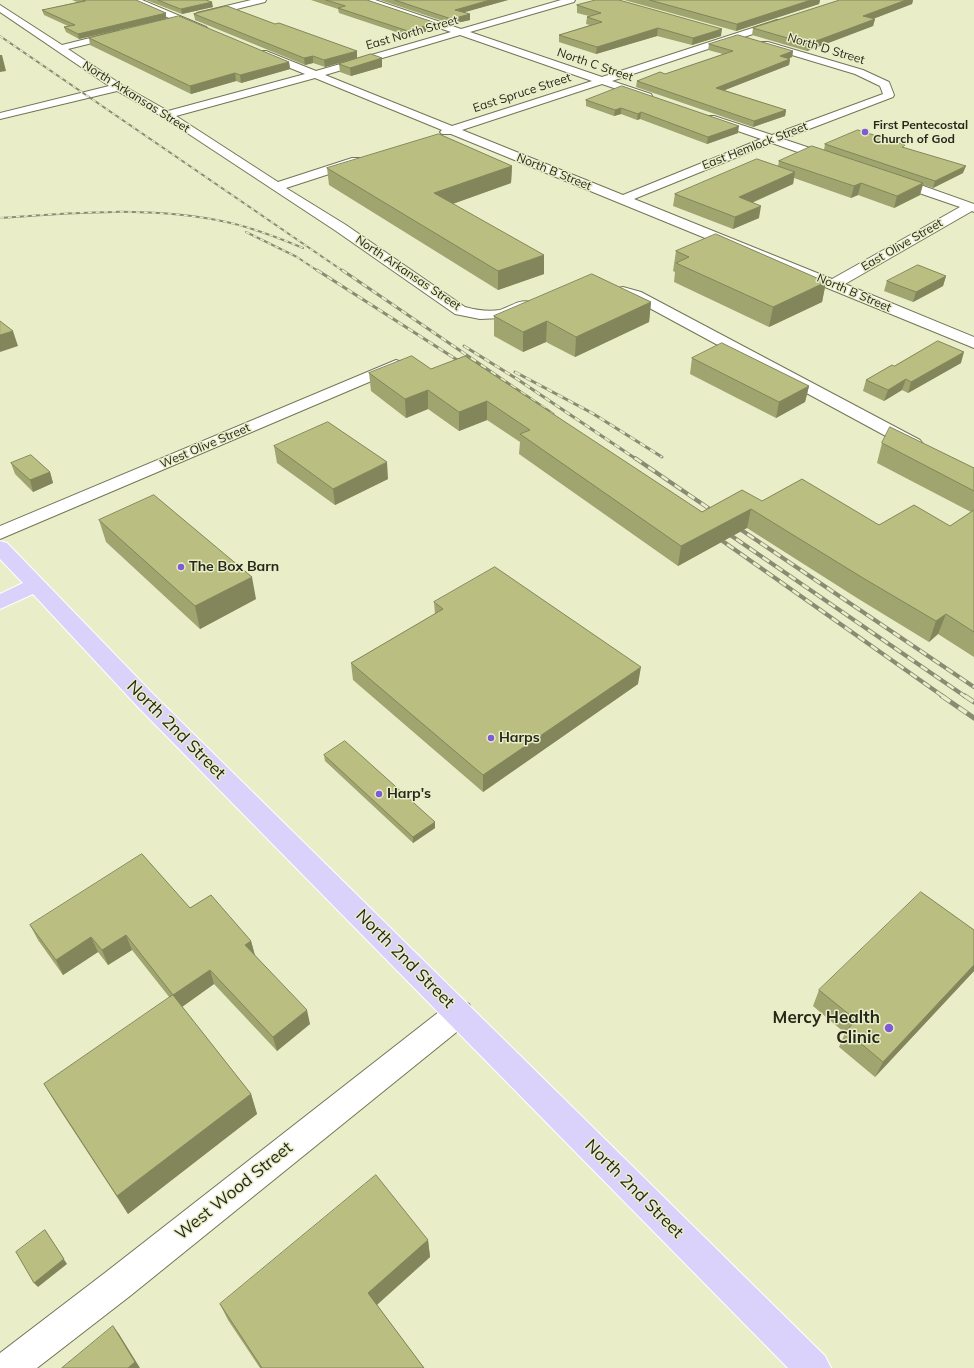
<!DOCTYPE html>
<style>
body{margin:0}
canvas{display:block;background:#e9edc8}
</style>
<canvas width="974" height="1368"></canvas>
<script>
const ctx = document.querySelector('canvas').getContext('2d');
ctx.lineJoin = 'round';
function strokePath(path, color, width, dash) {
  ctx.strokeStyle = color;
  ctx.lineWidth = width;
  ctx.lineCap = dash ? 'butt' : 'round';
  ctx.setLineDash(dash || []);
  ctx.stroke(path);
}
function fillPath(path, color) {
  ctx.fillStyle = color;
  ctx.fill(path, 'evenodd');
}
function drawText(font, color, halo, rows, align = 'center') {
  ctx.font = font + ' Mulish,sans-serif';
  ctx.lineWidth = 3;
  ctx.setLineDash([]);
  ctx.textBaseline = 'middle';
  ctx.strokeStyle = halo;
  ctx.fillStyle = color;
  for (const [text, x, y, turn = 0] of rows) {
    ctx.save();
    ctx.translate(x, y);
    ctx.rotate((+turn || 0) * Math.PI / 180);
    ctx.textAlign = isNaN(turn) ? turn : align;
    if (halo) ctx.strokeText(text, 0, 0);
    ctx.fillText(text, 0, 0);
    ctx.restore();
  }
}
const minor = new Path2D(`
 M130 0H142L206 27 208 29 203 32 200 31 131 2Z
 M251 0H266L265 2 200 18 195 15 197 13Z
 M362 0H375L461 29 561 0H575L574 2 470 32 602 77 777 20H783L785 22 783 24 612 81 651 94 652 96 651 98H643L602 84 462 130 623 195 761 139 706 120 704 118 706 116H714L772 135 883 94 880 86 855 74 762 46 760 44 762 42H768L863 70 889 82 894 95 893 97 783 139 837 157 839 160 837 163H829L772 143 634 199 832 279 960 207 890 183 888 180 890 177H898L974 204V212L972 211 845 284 974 337V348L451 134H442L440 132 442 130 315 78 176 116 278 182 352 158H360L362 161 360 164 286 188 346 225 465 307C476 310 488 312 500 310 510 307 519 299 530 302L532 305 530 308 502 318 480 319 455 314 336 231 163 117 117 91 0 119V113L109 86 0 12V5L62 45 118 31 121 32 123 34 121 36 68 49 122 85 168 111 305 74 258 55 257 53 258 51H266L316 71 451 32 363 2ZM460 35 592 81 452 126 325 75Z
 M623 287 641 292 920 440 923 444 920 448 914 449 908 448 631 298 618 294 616 291 618 288Z
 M396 360 402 362 404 365 402 368 0 539V526Z
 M459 1000 469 1004 473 1013 469 1022 130 1296 37 1368H0V1353L106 1272 449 1004Z`);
const major = new Path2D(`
 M0 541 7 543 154 695 825 1356 831 1368H788L138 707 33 594 0 609V594L23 583 0 559Z`);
const railFar3 = new Path2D(`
 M0 36 343 271
 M0 218C76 212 155 206 231 223 256 229 279 238 303 248
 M246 232 297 257 318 271`);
const railFar2 = new Path2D(`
 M317 270 465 365
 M342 270 553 414
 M464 346 517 379 636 459
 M515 372 592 413 662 457`);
const railFar1 = new Path2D(`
 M635 458 717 514
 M734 525 974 687
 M723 530 966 697
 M714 535 944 697`);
const rail = new Path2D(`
 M942 696 974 718
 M965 696 974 702`);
const wall = new Path2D(`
 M72 0H136L166 19 79 39 66 32 64 27 68 26 44 15 42 10 77 2Z
 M146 0H206L213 7 182 14Z
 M311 0H367L436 23V29L408 36 339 13 338 9Z
 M380 0H508L464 12 470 20 452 24Z
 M624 0H820L819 4 736 31Z
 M840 0H913L912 4 873 19H875L873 26 807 51 752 35 753 28Z
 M577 5 721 36 692 45 657 36 596 54 559 42V35L590 25 586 24 587 17 589 16 577 13Z
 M194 14 357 58 325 67 313 63 305 65 195 20Z
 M89 38 289 62 290 69 241 83 236 81 191 94 90 45Z
 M709 44 793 51 792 57 788 59H790L789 65 724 90 786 110 785 116 753 127 636 87 637 81 665 74 723 54 708 50Z
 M382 58V67L351 76 340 72 339 64Z
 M586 100 738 133 707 144 640 119 637 120 621 114 614 116 586 106Z
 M825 144 905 148 963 173 933 188 923 185 920 195 894 208 858 195 851 198 794 178 793 184 752 203 759 218 733 229 673 206 675 194 778 166 779 161 824 150Z
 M512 166 511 183 453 204 544 274 498 290 329 185 327 168Z
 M676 251 826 282 822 302 769 327 674 282 675 272 673 271Z
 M946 276 943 286 913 302 884 291 887 281Z
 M651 302 649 322 575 357 546 342 523 352 494 336V316Z
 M692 358 809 386 805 402 776 418 690 374Z
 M961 363 908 393 902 390 884 401 863 391 866 380 894 366Z
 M431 369 702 512 762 501 879 525 950 526 971 512 877 463 882 443 974 468V657L938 634 929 642 857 598 747 528 678 566 519 454 520 442 487 420 459 431 428 409 406 418 371 391 369 373Z
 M274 446 388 479 335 505 277 463Z
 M11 463 50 472 53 483 33 492 15 474Z
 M99 520 256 599 200 629 106 542Z
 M434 602 638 684 483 792 353 680 351 663 435 614Z
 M324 755 435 822V828L413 843 325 761Z
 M190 908 251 941 255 955 310 1024 277 1051 214 984 182 1007 251 1094 257 1114 128 1214 56 1104 44 1084 170 998 132 950 108 965 98 952 63 975 38 940 30 925Z
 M974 930V971L875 1077 839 1047 845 1033 813 1006 819 990Z
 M428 1240 430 1257 377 1305 424 1368H260L228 1320 220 1304Z`);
const shadedWall = new Path2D(`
 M490 0H508L455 15V10Z
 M811 0H820L819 4 736 31 737 24Z
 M906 0H913L912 4 862 23 863 16Z
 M212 2 213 7 182 14 181 9Z
 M166 13V19L79 39 78 34Z
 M470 14V20L452 24V19Z
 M875 19 873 26 807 51 808 44Z
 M436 23V29L408 36V31Z
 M658 28 657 36 596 54 597 47Z
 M722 29 721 36 692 45 693 38Z
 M357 51V58L325 67 324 60Z
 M793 51 792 57 779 62 780 56Z
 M0 55H2L6 71 0 72Z
 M313 56V63L305 65 304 58Z
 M382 58V67L351 76 350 68Z
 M790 59 789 65 715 94 716 88Z
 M289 62 290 69 241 83 240 75Z
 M235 73 236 81 191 94 190 86Z
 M621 108V114L614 116 615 110Z
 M786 110 785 116 753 127 754 121Z
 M641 112 640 119 637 120 638 114Z
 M739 126 738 133 707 144 708 137Z
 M512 166 511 183 435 210 434 193Z
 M966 166 963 173 933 188 935 181Z
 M795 172 793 184 737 209 739 197Z
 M861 183 858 195 851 198 854 186Z
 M923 183 920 195 894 208 897 196Z
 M761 206 759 218 733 229 735 217Z
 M544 255V274L498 290V271Z
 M946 276 943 286 913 302 916 292Z
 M826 282 822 302 769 327 773 307Z
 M651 302 649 322 575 357 576 337Z
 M547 321 546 342 523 352V332Z
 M13 331 18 346 0 352V335Z
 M964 352 961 363 908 393 911 382Z
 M906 379 902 390 884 401 888 390Z
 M809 386 805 402 776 418 779 402Z
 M428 390V409L406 418 405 399Z
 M487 401V420L459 431V412Z
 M387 462 388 479 335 505 333 489Z
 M50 472 53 483 33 492 30 480Z
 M751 509 747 528 678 566 681 546Z
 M252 577 256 599 200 629 195 606Z
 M946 614 938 634 929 642 936 621Z
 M641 667 638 684 483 792V775Z
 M435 822V828L413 843V837Z
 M126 935 132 950 108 965 102 950Z
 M91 937 98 952 63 975 56 960Z
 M251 941 255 956 245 945Z
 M974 965V971L875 1077 883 1062Z
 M210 970 214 984 179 1009 173 995Z
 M307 1010 310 1024 277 1051 273 1037Z
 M251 1094 257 1114 128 1214 117 1196Z
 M45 1230 67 1264 38 1287 34 1283Z
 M428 1240 430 1257 372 1309 368 1293Z
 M113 1326 119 1334 140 1368H128Z`);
const building = new Path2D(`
 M83 0H136L166 13 78 34 64 27 75 25 42 10 85 1Z
 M158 0H206L212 2 181 9Z
 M326 0H367L436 23 408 31 338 8 345 6Z
 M395 0H490L455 10 470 14 452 19Z
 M596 0H619L722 29 693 38 658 28 597 47 559 35 602 22 587 17 601 13 577 5Z
 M650 0H811L737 24Z
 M840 0H906L863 16 875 19 808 44 753 28Z
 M227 6 275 24 279 23 357 51 324 60 313 56 304 58 194 14Z
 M179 16 289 62 240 75 235 73 190 86 89 38Z
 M738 35 793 51 780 56 790 59 716 88 786 110 754 121 637 81 660 72 665 74 733 51 709 44Z
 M371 54 382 58 350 68 339 64Z
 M622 86 739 126 708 137 641 112 638 114 621 108 615 110 586 100Z
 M858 130 905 145 902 147 966 166 935 181 825 144Z
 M439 134 512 166 434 193 544 255 498 271 327 168Z
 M812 146 923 183 897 196 861 183 854 186 779 161Z
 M757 159 795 172 739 197 761 206 735 217 675 194Z
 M716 234 826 282 773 307 676 263 689 257 676 251Z
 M918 265 946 276 916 292 887 281Z
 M592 274 651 302 576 337 547 321 523 332 494 316Z
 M0 321 13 331 0 335Z
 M938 341 964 352 911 382 906 379 888 390 866 380 892 365 894 366Z
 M722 343 809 386 779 402 692 358Z
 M412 356 431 369 465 356 702 512 742 490 762 501 802 479 879 525 914 505 950 526 974 510V632L946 614 936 621 863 578 751 509 681 546 520 434 530 430 487 401 459 412 428 390 405 399 369 373Z
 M328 422 387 462 333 489 274 446Z
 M890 427 974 468V491L882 443Z
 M31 455 50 472 30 480 11 463Z
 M154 495 252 577 195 606 99 520Z
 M495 567 641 667 483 775 351 663 443 609 434 602Z
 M345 741 435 822 413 837 324 755Z
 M142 854 190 908 211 895 251 941 245 945 307 1010 273 1037 210 970 173 995 126 935 102 950 91 937 56 960 30 925Z
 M921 892 974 930V965L883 1062 846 1031 856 1020 819 990Z
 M173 995 251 1094 117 1196 44 1084Z
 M376 1175 428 1240 368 1293 424 1368H262L220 1304Z
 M45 1230 64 1259 34 1283 16 1252Z
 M113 1326 135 1362 128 1368H62Z`);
const markers = [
 [865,132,4,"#7e5bd5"],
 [181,567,4,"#7e5bd5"],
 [491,738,4,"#7e5bd5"],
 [379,794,4,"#7e5bd5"],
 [889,1028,5,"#7e5bd5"]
];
const farStreetnames = [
 ["East North Street",412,33,-16],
 ["North D Street",826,49,17],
 ["North C Street",595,65,19],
 ["East Spruce Street",522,93,-18],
 ["North Arkansas Street",136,97,32],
 ["East Hemlock Street",755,146,-21],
 ["North B Street",554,172,22],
 ["East Olive Street",902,245,-30],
 ["North Arkansas Street",408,273,34],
 ["North B Street",854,293,23],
 ["West Olive Street",205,446,-23]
];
const farPoinames = [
 ["First Pentecostal",873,125],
 ["Church of God",873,139]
];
const poiNames = [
 ["The Box Barn",189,567],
 ["Harps",499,738],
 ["Harp's",387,794]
];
const nearStreetnames = [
 ["North 2nd Street",176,730,45],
 ["North 2nd Street",405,959,45],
 ["North 2nd Street",634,1189,45],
 ["West Wood Street",234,1191,-39]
];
const nearPoinames = [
 ["Mercy Health",880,1018],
 ["Clinic",880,1038]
];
strokePath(minor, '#737655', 2);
strokePath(major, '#fff', 2);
fillPath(minor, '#fff');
fillPath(major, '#dad2fa');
strokePath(railFar3, '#898c73', 2);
strokePath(railFar2, '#898c73', 3);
strokePath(railFar1, '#898c73', 4);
strokePath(rail, '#898c73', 5);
strokePath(railFar3, '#e9edc8', 1.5, [4]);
strokePath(railFar2, '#e9edc8', 2, [6]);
strokePath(railFar1, '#e9edc8', 2.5, [8]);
strokePath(rail, '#e9edc8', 3.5, [10]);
fillPath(wall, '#a0a46f');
fillPath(shadedWall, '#82865a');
fillPath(building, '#babf81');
strokePath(building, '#82865a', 1);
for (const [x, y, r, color] of markers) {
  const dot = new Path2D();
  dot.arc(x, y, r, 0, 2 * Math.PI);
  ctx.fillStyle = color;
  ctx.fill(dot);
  strokePath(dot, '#e9edc8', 1.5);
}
drawText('12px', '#26281a', '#e9edc8', farStreetnames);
drawText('bold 12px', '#26281a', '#e9edc8', farPoinames, 'left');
drawText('bold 14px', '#26281a', '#e9edc8', poiNames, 'left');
drawText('17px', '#26281a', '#e9edc8', nearStreetnames);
drawText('bold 17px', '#26281a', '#e9edc8', nearPoinames, 'right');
</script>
